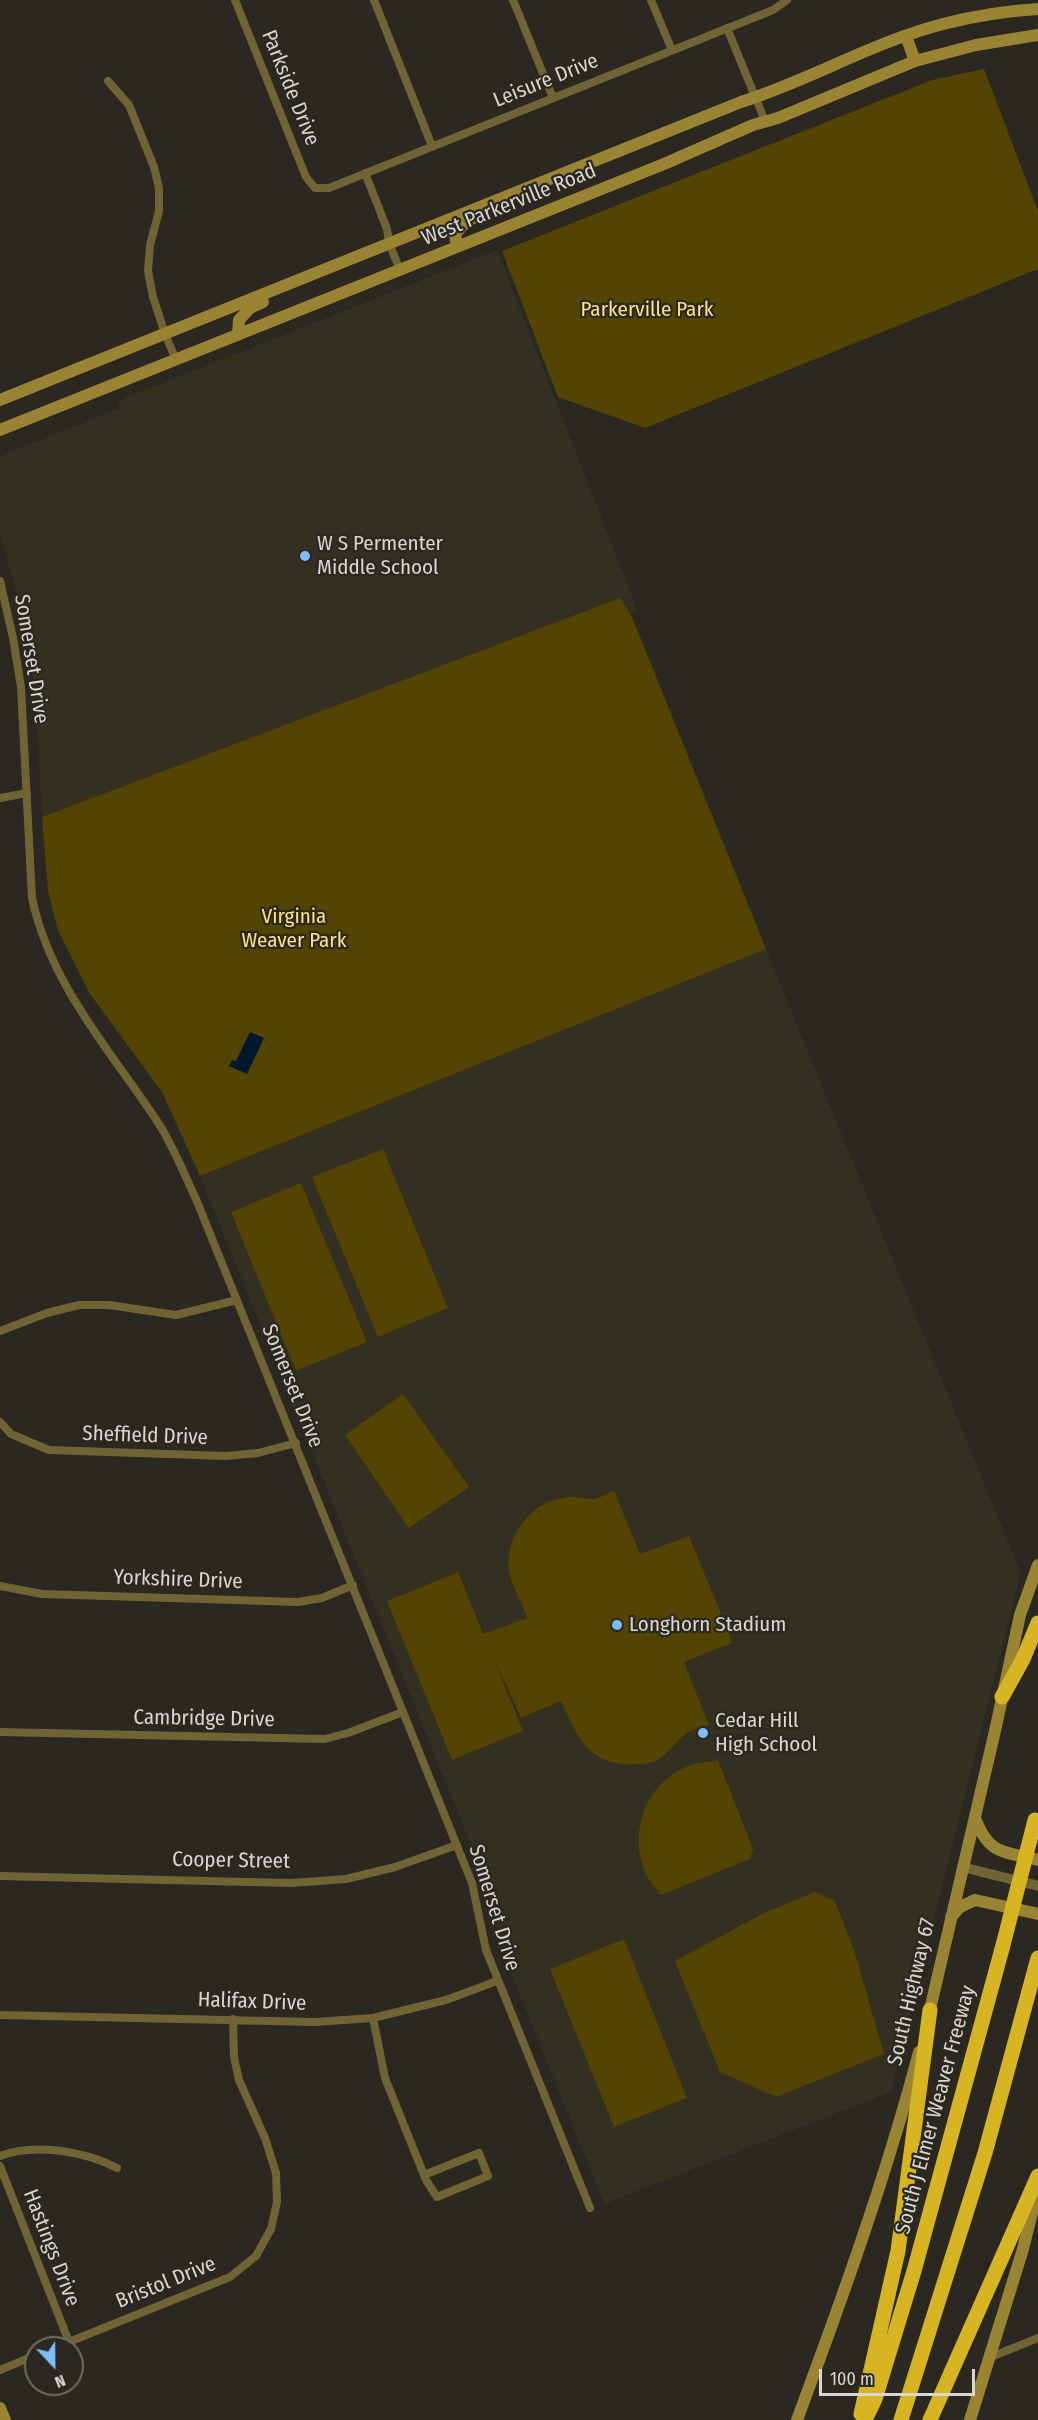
<!DOCTYPE html>
<style>
body{margin:0}
#map{position:relative;width:1038px;height:2420px;overflow:hidden;background:#2a2820;font-family:"Fira Sans Condensed",sans-serif}
canvas{display:block}
.north{position:absolute;left:24px;top:2336px;width:60px;height:60px;box-sizing:border-box;background:#2a2820;border:2px solid #6f6e66;border-radius:50%;rotate:158deg;font-size:16px;font-weight:700;line-height:24px;text-align:center;color:#d7d6d0}
.north::after{content:'';display:block;margin:auto;width:21px;height:27px;background:#7dbef9;clip-path:polygon(50% 0,100% 100%,50% 72%,0 100%)}
.scale{position:absolute;left:819px;top:2369px;width:156px;height:27px;box-sizing:border-box;border:3px solid #d7d6d0;border-top:0;padding-left:8px;font-size:18px;line-height:21px;white-space:nowrap;color:#d7d6d0;-webkit-text-stroke:4px #2a2820;paint-order:stroke}
</style>
<div id="map">
<canvas width="1038" height="2420"></canvas>
<div class="north">N</div>
<div class="scale">100 m</div>
</div>
<script>
const ctx = document.querySelector('canvas').getContext('2d');
ctx.lineJoin = 'round';
function fillPath(path, color) {
  ctx.fillStyle = color;
  ctx.fill(path, 'evenodd');
}
function strokePath(path, color, width, dash) {
  ctx.strokeStyle = color;
  ctx.lineWidth = width;
  ctx.lineCap = dash ? 'butt' : 'round';
  ctx.setLineDash(dash || []);
  ctx.stroke(path);
}
function drawText(font, color, halo, rows, align = 'center') {
  ctx.font = font + ' "Fira Sans Condensed",sans-serif';
  ctx.lineWidth = 4.5;
  ctx.setLineDash([]);
  ctx.textBaseline = 'middle';
  ctx.strokeStyle = halo;
  ctx.fillStyle = color;
  for (const [text, x, y, turn = 0] of rows) {
    ctx.save();
    ctx.translate(x, y);
    ctx.rotate((+turn || 0) * Math.PI / 180);
    ctx.textAlign = isNaN(turn) ? turn : align;
    if (halo) ctx.strokeText(text, 0, 0);
    ctx.fillText(text, 0, 0);
    ctx.restore();
  }
}
const built = new Path2D(`
 M497 250 638 611 166 791 158 773 42 817 36 704 29 641 0 533V456L120 408 118 402 125 398Z
 M766 949 1021 1573 891 2092 604 2204 499 1943 490 1892 200 1176Z`);
const green = new Path2D(`
 M984 69 1038 211V269L645 428 558 397 502 251 932 80Z
 M620 598 632 617 766 949 200 1176 162 1092 90 994 58 930 48 891 42 817Z
 M383 1149 448 1308 378 1337 312 1177Z
 M301 1183 367 1342 296 1371 231 1212Z
 M403 1394 469 1487 409 1528 345 1435Z
 M614 1491 640 1554 689 1536 729 1633 732 1643 684 1662 709 1725C702 1727 692 1729 687 1733 675 1741 669 1755 655 1761 645 1765 633 1765 622 1764 586 1761 574 1730 561 1701L521 1718 492 1654 523 1731 452 1760 387 1601 458 1572 483 1634 527 1618C523 1603 511 1586 509 1570 505 1537 529 1504 561 1498 573 1495 581 1498 593 1499 599 1499 608 1493 614 1491Z
 M718 1760 753 1849 750 1859 661 1895C656 1888 648 1880 645 1872 628 1829 647 1781 691 1765 699 1762 709 1762 718 1760Z
 M815 1892 835 1901 855 1953 884 2054 776 2097 720 2072 675 1961 764 1913Z
 M624 1939 687 2098 614 2127 550 1969Z`);
const water = new Path2D(`
 M250 1032 264 1038 247 1074 229 1066 232 1060 236 1061Z`);
const minor = new Path2D(`
 M235 0 306 177 315 188H329L773 10 787 0
 M374 0 432 146
 M513 0 553 98
 M651 0 672 50
 M727 28 765 121
 M108 81 129 105 154 167 159 188V211L150 245 148 271 153 297 165 334 176 360
 M365 173 387 229 389 243 400 270
 M0 581 13 638 21 687 32 898C50 984 110 1050 157 1121 173 1145 184 1174 196 1199L472 1883 486 1950 590 2208
 M0 798 27 793
 M0 1331 47 1313 79 1305H109L176 1315 237 1300
 M0 1422 11 1434 49 1450 226 1456 258 1453 296 1443
 M0 1586 42 1594 298 1602 322 1598 353 1585
 M0 1732 325 1739 348 1733 403 1712
 M0 1876 291 1883 346 1879 395 1867 457 1845
 M0 2015 315 2022 373 2018 446 2000 497 1981
 M373 2018 385 2078 426 2180 437 2197 488 2176 479 2153 424 2175
 M0 2156C34 2143 85 2151 117 2168
 M0 2166 69 2342
 M54 2348 230 2277 256 2256 271 2229 277 2202 276 2173 265 2138 239 2080 234 2057 233 2019
 M991 2357 1038 2338
 M0 2370 36 2355`);
const tertiary = new Path2D(`
 M962 1867 1038 1886`);
const secondary = new Path2D(`
 M906 36 915 61
 M457 247 455 234 465 223 481 213
 M238 335 239 320 250 308 263 302
 M0 400 741 102C810 80 873 42 943 24 974 16 1006 11 1038 9
 M0 430 664 164 753 125 778 118 915 61 976 45 1038 35
 M975 1818C989 1855 1002 1851 1038 1860
 M951 1917 960 1907 975 1900 1038 1914
 M928 2018 995 1731 1020 1615 1038 1565
 M0 2408 5 2420
 M797 2420C842 2299 886 2177 919 2052
 M970 2420 1023 2249 1038 2188`);
const motorway = new Path2D(`
 M1002 1697 1023 1659 1038 1623
 M861 2414 898 2251 930 2010
 M865 2420 875 2399 914 2271 1002 1949
 M901 2420 985 2153 1038 1958
 M930 2420 1038 2176`);
const motorwayBridge = new Path2D(`
 M1002 1949 1035 1820`);
const markers = [
 [305,556,6,"#7dbef9"],
 [617,1625,6,"#7dbef9"],
 [703,1733,6,"#7dbef9"]
];
const streetNames = [
 ["Leisure Drive",546,81,-22],
 ["Parkside Drive",290,88,68],
 ["West Parkerville Road",509,205,-22],
 ["Somerset Drive",31,659,81],
 ["Somerset Drive",292,1386,68],
 ["Sheffield Drive",145,1436,2],
 ["Yorkshire Drive",178,1580,2],
 ["Cambridge Drive",204,1719,1],
 ["Cooper Street",231,1861,1],
 ["Somerset Drive",494,1908,73],
 ["South Highway 67",912,1992,-77],
 ["Halifax Drive",252,2002,2],
 ["South J Elmer Weaver Freeway",936,2110,-75],
 ["Hastings Drive",51,2248,69],
 ["Bristol Drive",166,2283,-22]
];
const parkNames = [
 ["Parkerville Park",647,310],
 ["Virginia",294,917],
 ["Weaver Park",294,941]
];
const poiNames = [
 ["W S Permenter",317,544],
 ["Middle School",317,568],
 ["Longhorn Stadium",629,1625],
 ["Cedar Hill",715,1721],
 ["High School",715,1745]
];
fillPath(built, '#332f21');
fillPath(green, '#534402');
fillPath(water, '#001930');
strokePath(minor, '#706334', 8);
strokePath(tertiary, '#706334', 10);
strokePath(secondary, '#998433', 12);
strokePath(motorway, '#d6b422', 15);
strokePath(motorwayBridge, '#d6b422', 15);
for (const [x, y, r, color] of markers) {
  const dot = new Path2D();
  dot.arc(x, y, r, 0, 2 * Math.PI);
  ctx.fillStyle = color;
  ctx.fill(dot);
  strokePath(dot, '#2a2820', 2);
}
drawText('21px', '#d7d6d0', '#2a2820', streetNames);
drawText('21px', '#fde280', '#2a2820', parkNames);
drawText('21px', '#d7d6d0', '#2a2820', poiNames, 'left');
</script>
